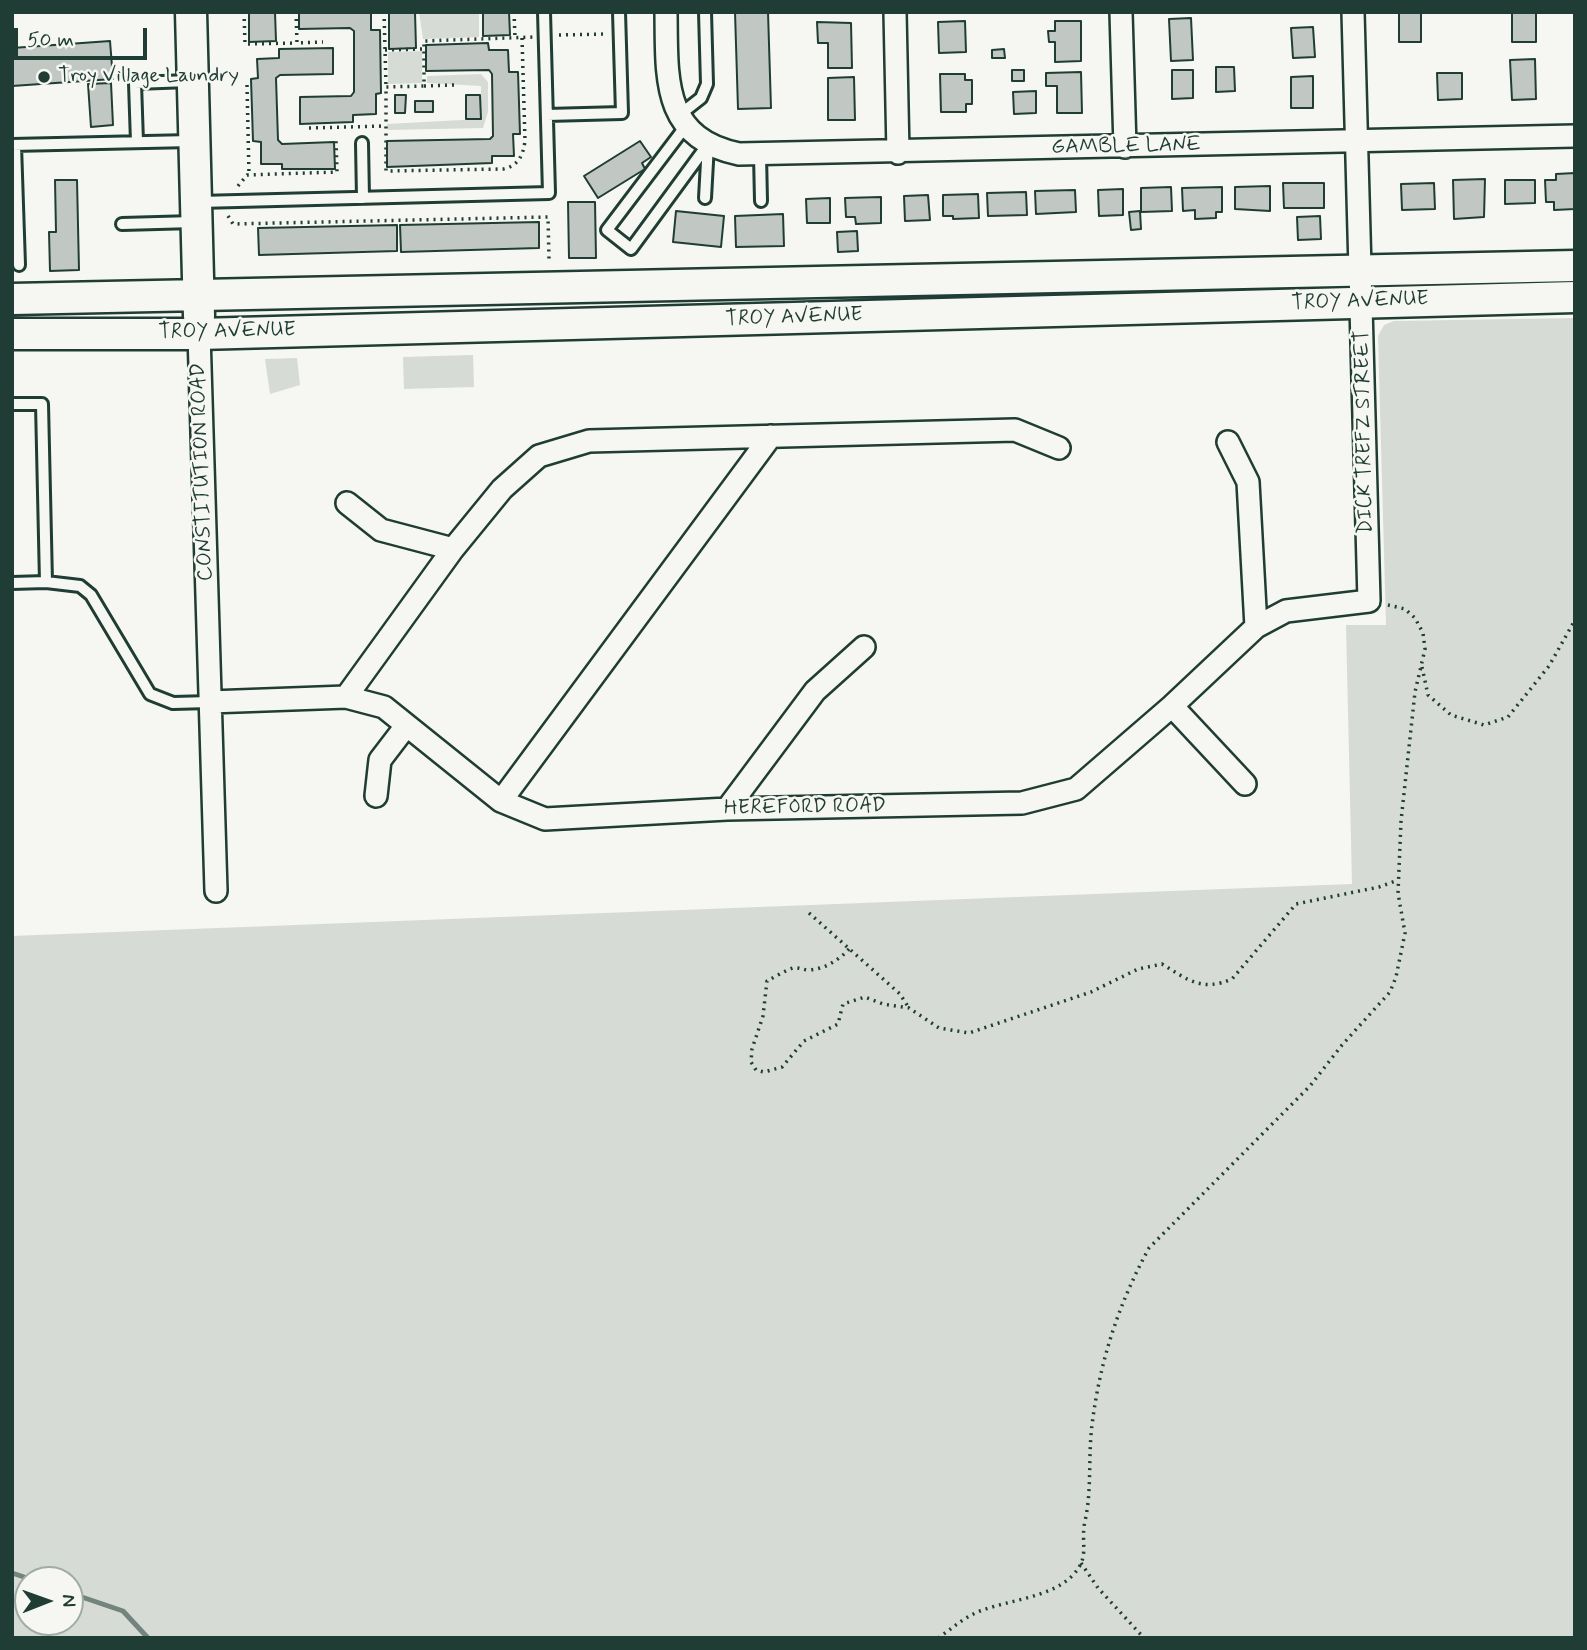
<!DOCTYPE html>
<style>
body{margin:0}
#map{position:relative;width:1587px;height:1650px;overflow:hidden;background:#f6f6f2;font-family:Mynerve,sans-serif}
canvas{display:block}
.frame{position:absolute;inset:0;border:14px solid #1f3d34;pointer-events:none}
.north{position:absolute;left:14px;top:1566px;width:70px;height:70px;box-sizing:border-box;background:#f6f6f2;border:2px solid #a0aca6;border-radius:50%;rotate:89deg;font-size:19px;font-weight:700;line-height:28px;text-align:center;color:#1f3d34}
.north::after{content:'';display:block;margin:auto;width:24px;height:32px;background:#1f3d34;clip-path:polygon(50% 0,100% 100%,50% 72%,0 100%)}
.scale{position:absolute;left:14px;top:28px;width:133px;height:32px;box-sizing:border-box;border:4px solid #1f3d34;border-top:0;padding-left:9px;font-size:21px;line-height:24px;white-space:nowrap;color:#1f3d34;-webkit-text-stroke:5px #f6f6f2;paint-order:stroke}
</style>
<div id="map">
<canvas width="1587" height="1650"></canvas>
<div class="frame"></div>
<div class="north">N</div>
<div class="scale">50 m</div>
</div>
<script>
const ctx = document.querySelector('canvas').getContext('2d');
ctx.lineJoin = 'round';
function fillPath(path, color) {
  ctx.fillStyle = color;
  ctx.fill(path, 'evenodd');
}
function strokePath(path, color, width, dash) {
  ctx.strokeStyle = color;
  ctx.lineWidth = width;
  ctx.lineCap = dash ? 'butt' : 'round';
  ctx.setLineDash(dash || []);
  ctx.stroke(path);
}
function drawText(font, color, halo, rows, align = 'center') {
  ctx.font = font + ' Mynerve,sans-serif';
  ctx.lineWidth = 5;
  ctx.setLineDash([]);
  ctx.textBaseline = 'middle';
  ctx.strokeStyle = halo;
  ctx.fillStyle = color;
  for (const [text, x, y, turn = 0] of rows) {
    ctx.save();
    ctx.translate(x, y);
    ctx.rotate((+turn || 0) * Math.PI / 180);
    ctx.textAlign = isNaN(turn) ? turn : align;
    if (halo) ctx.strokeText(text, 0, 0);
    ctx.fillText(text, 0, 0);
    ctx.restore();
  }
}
const green = new Path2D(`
 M419 12H479V37L423 39Z
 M422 51V83L388 84V52Z
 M481 74 488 82V112L483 128 388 130 387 124 481 119V86L427 83V76Z
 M1575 318V1638H12V936L1352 884 1346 625H1386L1378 336 1384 325 1394 321ZM70 1580V1622H28V1580Z
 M473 355 474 387 404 389 403 357Z
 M297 358 300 385 270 394 265 359Z`);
const stream = new Path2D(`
 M12 1573 33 1580
 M70 1593 123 1611 148 1638`);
const building = new Path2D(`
 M249 12H275L276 41 249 42Z
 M299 12H371V30H380L381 93 376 94V114L353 115V122L300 124V97L351 96 354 92V31L350 28 299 29Z
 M389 12H415L416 48 389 49Z
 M483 12H509L510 35 483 36Z
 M735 12H768L771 108 738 109Z
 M1512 12H1536V42H1512Z
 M1399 13H1421V42H1399Z
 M1191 18 1193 60 1171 61 1169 19Z
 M965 21 966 52 939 53 938 22Z
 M1055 21H1081V61L1055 62V42H1049L1048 31H1055Z
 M817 22 851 23 852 68H828V43H818Z
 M1313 27 1315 57 1293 58 1291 28Z
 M110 41 113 79 12 86V48Z
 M488 43 489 50H508L509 72H518L520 134H513L514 156H492V163L387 167V141L490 139 493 136 492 74 489 70 426 71V45Z
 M333 48V74L280 75 276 78 278 140 282 144 334 142 335 169H282V164H261V142L253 141 251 79 258 78 257 59 279 58V49Z
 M1004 49 1005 58H992V50Z
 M1535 59 1536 99 1512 100 1510 60Z
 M1216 67H1234L1235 91 1216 92Z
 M1012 70H1024V81H1012Z
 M1172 70H1193V98L1172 99Z
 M1081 72 1082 113H1057V86H1046V73Z
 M1437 73H1462V99L1438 100Z
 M940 74H965V80H972V104H966V112H941Z
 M1313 76V108H1291V77Z
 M854 77 855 120H828V78Z
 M111 83 113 125 91 127 88 84Z
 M1036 91V113L1014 114 1013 92Z
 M395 95H406L405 113H395Z
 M466 95H480L481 119H466Z
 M415 101H433V112H415Z
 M640 141 651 157 642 163 645 169 598 198 584 176Z
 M1575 173V209L1554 210V202H1546L1545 180H1556V174Z
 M1485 179 1484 217 1454 219 1453 180Z
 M55 180H77L79 270 50 271 49 232H56Z
 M1505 180H1535V203L1505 204Z
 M1283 183H1324V208H1284Z
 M1434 183 1435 209 1402 210 1401 184Z
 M1270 186V211L1235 209V187Z
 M1171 187 1172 211 1141 212V188Z
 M1222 187V212H1216V218L1195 219V210L1183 211 1182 188Z
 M1123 189V215L1099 216 1098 190Z
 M1075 190 1076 212 1036 214 1035 191Z
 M1026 192 1027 215 988 216 987 193Z
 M978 194 979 218 953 219V216H943V195Z
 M928 195 930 220 905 221 904 196Z
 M881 197V223L856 224 855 217H846L845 198Z
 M830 198V223H807L806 199Z
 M568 202H595L596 258H569Z
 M676 211 724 216 721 247 673 242Z
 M1140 211 1141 229 1131 230 1129 212Z
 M783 214 784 246 736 247 735 216Z
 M1320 216 1321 239 1298 240 1297 217Z
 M539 222V248L401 252 400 225Z
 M397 225V251L259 255 258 228Z
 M857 231 858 251 838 252 837 232Z`);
const path = new Path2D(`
 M244 12 245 44 297 43
 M296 12 297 43 323 42
 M384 12 386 87
 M514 12 515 38
 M559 35 607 34
 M522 38 525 141C523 156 518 166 503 169L386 171V87L424 86V41L534 37
 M385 50 424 49
 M247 85 249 175
 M424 86 455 85
 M309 128 384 126
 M238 186 247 175 337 172 336 140
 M228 216 233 224 548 217 549 259
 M1422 667 1428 695 1451 715 1484 725 1508 717 1549 666 1575 620
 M809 913 900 994 909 1008
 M849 949C839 960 825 969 809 970 803 970 799 967 793 968 784 971 775 977 767 981L763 1016 752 1049 751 1062 756 1070 764 1072 782 1067 804 1041 838 1024 843 1004 865 997 883 1004 909 1008 939 1028 969 1033 1091 992 1138 969 1162 964C1188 980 1202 992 1232 979L1296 904 1379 887 1398 880
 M1081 1563 1098 1588 1144 1638
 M938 1638C953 1628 965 1616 983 1610 1010 1600 1051 1597 1072 1576 1091 1557 1080 1544 1085 1521 1092 1490 1088 1457 1092 1425 1100 1361 1118 1305 1149 1248L1310 1086 1342 1045 1390 992 1396 977 1405 933 1398 893 1401 821 1415 692 1425 649 1423 633 1415 618 1405 609 1388 605`);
const lane = new Path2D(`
 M547 115 622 113 619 12
 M678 116 701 98 707 84 705 12
 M685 127 607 230 631 249 708 144
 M137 142 135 83 189 81
 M362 143 363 198
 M12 145 191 141
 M15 145 19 265
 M760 155 761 201
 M705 198 708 144
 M199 202 549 193 544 12
 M122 224 194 222
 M12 404H42L46 582 80 586 91 595 150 694 173 703 210 702
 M12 583 46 582`);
const street = new Path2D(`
 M666 12C667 77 661 138 739 154L1575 136
 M895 12 898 153
 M1121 12 1125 147
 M199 334 216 891
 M1228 442 1248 482 1256 627
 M347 503 381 530 453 549
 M346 697 453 549 502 489 539 456 589 441 1015 430 1059 448
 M210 702 346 697 384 707 501 801 545 819 727 809 1022 803 1076 789 1172 706 1256 627 1286 611 1369 601 1353 12
 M1172 706 1245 784
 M376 796 380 760 406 726
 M501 801 771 436
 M727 809 815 691 864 647`);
const secondary = new Path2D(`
 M191 12 199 316
 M12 299 1575 266
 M12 334H199L1575 297`);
const markers = [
 [44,77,7,"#1f3d34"]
];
const poiNames = [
 ["Troy Village Laundry",58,77]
];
const streetNames = [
 ["GAMBLE LANE",1126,147,-1],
 ["TROY AVENUE",1360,302,-2],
 ["TROY AVENUE",794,318,-2],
 ["TROY AVENUE",227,332,-1],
 ["DICK TREFZ STREET",1365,432,-91],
 ["CONSTITUTION ROAD",203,472,-92],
 ["HEREFORD ROAD",805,808,-1]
];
fillPath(green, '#d6dbd6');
strokePath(stream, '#72847d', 5);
fillPath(building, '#c1c8c3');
strokePath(building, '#1f3d34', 2);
strokePath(lane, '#1f3d34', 16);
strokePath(street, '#1f3d34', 26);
strokePath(secondary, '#1f3d34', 35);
strokePath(path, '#1f3d34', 3.5, [2, 5]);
strokePath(lane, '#f6f6f2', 10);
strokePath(street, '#f6f6f2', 21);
strokePath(secondary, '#f6f6f2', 30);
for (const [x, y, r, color] of markers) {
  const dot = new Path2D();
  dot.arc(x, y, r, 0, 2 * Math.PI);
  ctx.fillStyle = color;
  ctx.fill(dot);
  strokePath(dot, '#f6f6f2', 2.5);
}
drawText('21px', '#1f3d34', '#f6f6f2', poiNames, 'left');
drawText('21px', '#1f3d34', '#f6f6f2', streetNames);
</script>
